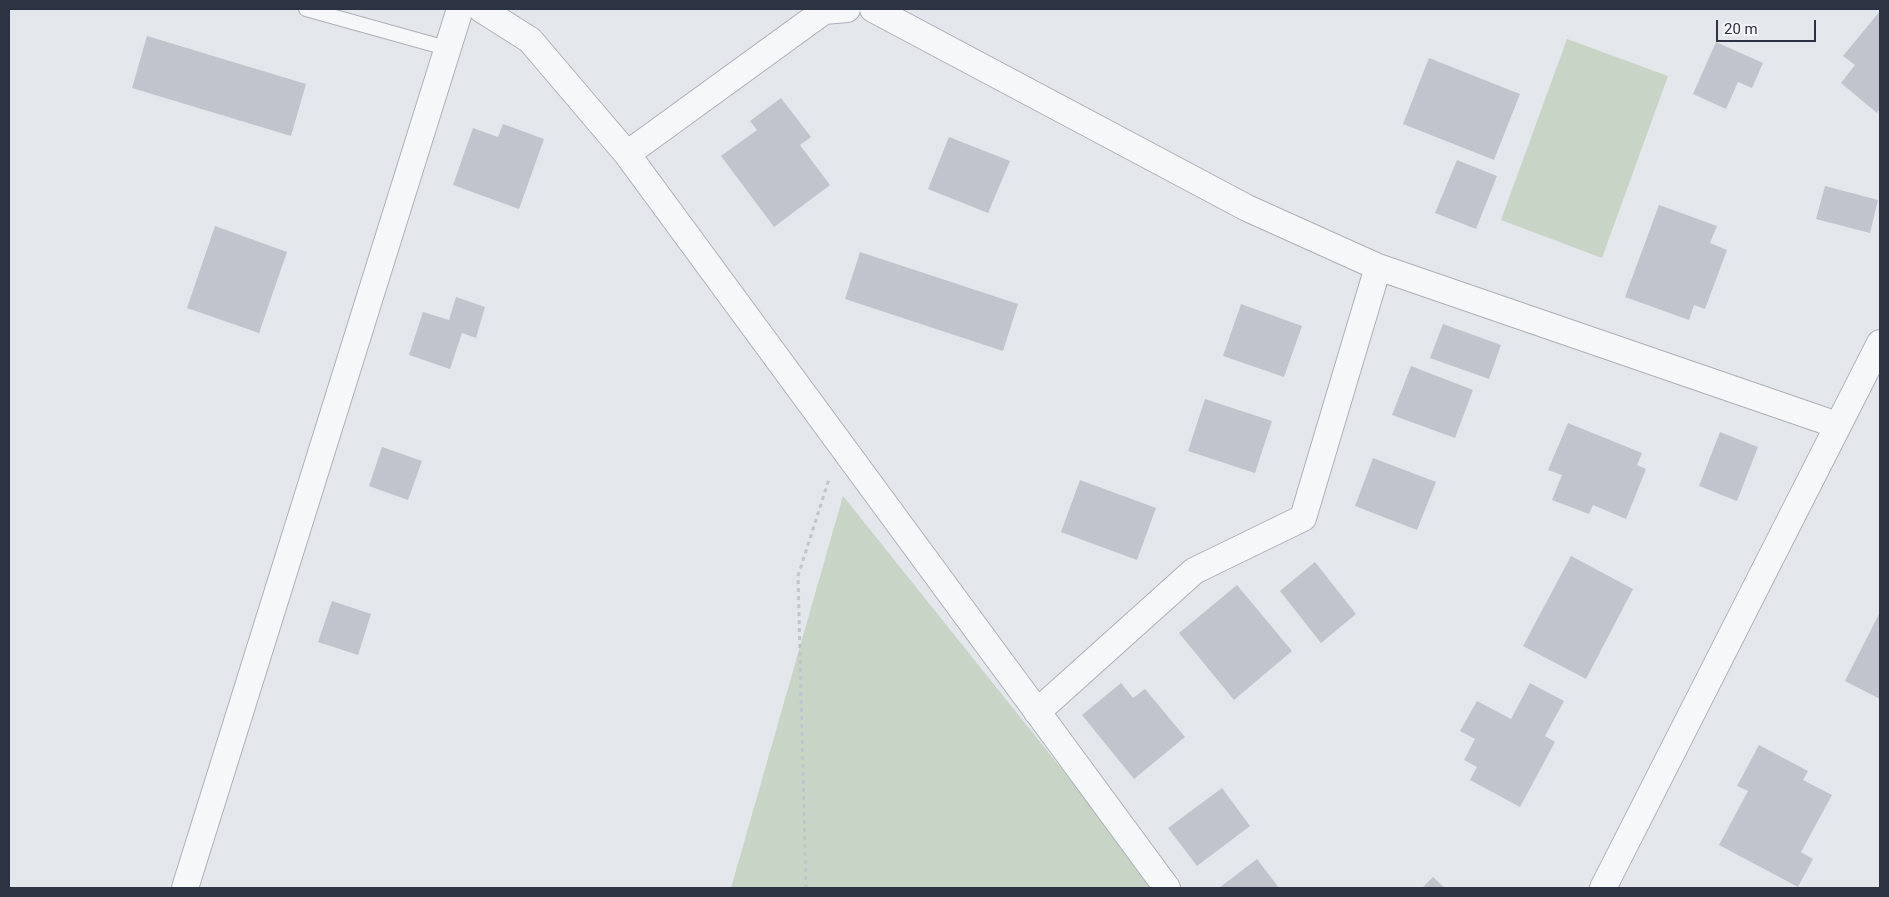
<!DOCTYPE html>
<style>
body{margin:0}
#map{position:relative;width:1889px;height:897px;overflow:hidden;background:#e3e6ea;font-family:Roboto,sans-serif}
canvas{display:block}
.frame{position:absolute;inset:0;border:10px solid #2c3242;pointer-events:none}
.scale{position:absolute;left:1716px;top:20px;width:100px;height:22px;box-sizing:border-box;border:2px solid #2c3242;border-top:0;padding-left:6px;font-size:15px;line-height:18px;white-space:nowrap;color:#2c3242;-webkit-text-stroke:4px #f3f5f8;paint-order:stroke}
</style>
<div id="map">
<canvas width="1889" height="897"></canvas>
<div class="frame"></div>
<div class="scale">20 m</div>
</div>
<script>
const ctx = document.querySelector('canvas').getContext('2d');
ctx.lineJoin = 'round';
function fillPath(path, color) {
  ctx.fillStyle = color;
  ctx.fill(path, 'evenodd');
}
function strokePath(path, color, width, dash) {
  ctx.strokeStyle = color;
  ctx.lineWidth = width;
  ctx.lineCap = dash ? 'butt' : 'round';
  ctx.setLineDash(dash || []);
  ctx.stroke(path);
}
const green = new Path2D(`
 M1567 39 1668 76 1602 258 1501 220Z
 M843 496 1157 888H731Z`);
const building = new Path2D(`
 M1880 11V108L1877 113 1841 83 1855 65 1843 56Z
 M147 36 306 84 291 136 132 88Z
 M1716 42 1763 63 1752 88 1738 82 1726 109 1693 94Z
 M1429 58 1520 94 1494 160 1403 124Z
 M781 98 811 137 800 145 830 185 774 227 721 156 757 130 750 121Z
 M503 124 544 139 519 209 453 185 473 128 498 137Z
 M949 137 1010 161 988 213 928 189Z
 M1457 160 1497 176 1476 229 1435 213Z
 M1825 186 1878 200 1870 233 1816 219Z
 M1659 205 1717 226 1710 243 1727 250 1705 309 1694 305 1689 320 1625 297Z
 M215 226 287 252 259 333 187 308Z
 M860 252 1018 304 1003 351 845 299Z
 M456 297 485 307 476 338 462 333 450 369 409 355 423 312 449 320Z
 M1241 304 1302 326 1284 377 1223 356Z
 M1443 324 1501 345 1489 379 1430 358Z
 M1411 366 1473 390 1455 438 1392 415Z
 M1205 399 1272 421 1255 473 1188 451Z
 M1568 423 1642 453 1637 465 1646 469 1626 519 1593 505 1589 514 1552 500 1562 475 1548 470Z
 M1720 432 1758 447 1737 501 1699 486Z
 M382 447 422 461 408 500 369 486Z
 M1373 458 1436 482 1417 530 1355 506Z
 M1080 480 1156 508 1137 560 1061 532Z
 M1571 556 1633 589 1586 679 1523 646Z
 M1315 562 1356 614 1321 643 1280 591Z
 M1237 585 1292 651 1234 700 1179 633Z
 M332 601 371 614 358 655 318 642Z
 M1880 612V699L1845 681Z
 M1121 683 1133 698 1145 689 1185 737 1134 779 1082 715Z
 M1530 683 1564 701 1545 736 1555 742 1520 807 1470 780 1477 767 1464 760 1475 739 1460 731 1477 701 1511 719Z
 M1759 745 1808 771 1803 780 1832 795 1801 852 1813 859 1798 887 1719 845 1748 791 1737 786Z
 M1222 788 1250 826 1197 866 1168 828Z
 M1257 859 1279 888H1219Z
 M1433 877 1445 888H1422Z`);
const path = new Path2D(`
 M806 888 798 576 829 479`);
const service = new Path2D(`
 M306 9 446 48`);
const minor = new Path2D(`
 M481 9 530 40 627 154 1167 888
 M873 9 1247 208 1378 267 1837 425
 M627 154 824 11 847 9
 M1037 712 1194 571 1303 518 1378 267
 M185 888 460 9
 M1603 888 1880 343`);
fillPath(green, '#c8d4c5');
fillPath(building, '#c1c4cd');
strokePath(service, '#acb0b8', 16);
strokePath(minor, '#acb0b8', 28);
strokePath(path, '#c1c4c9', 3, [4, 4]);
strokePath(service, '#f6f7f9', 14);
strokePath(minor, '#f6f7f9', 26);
</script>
